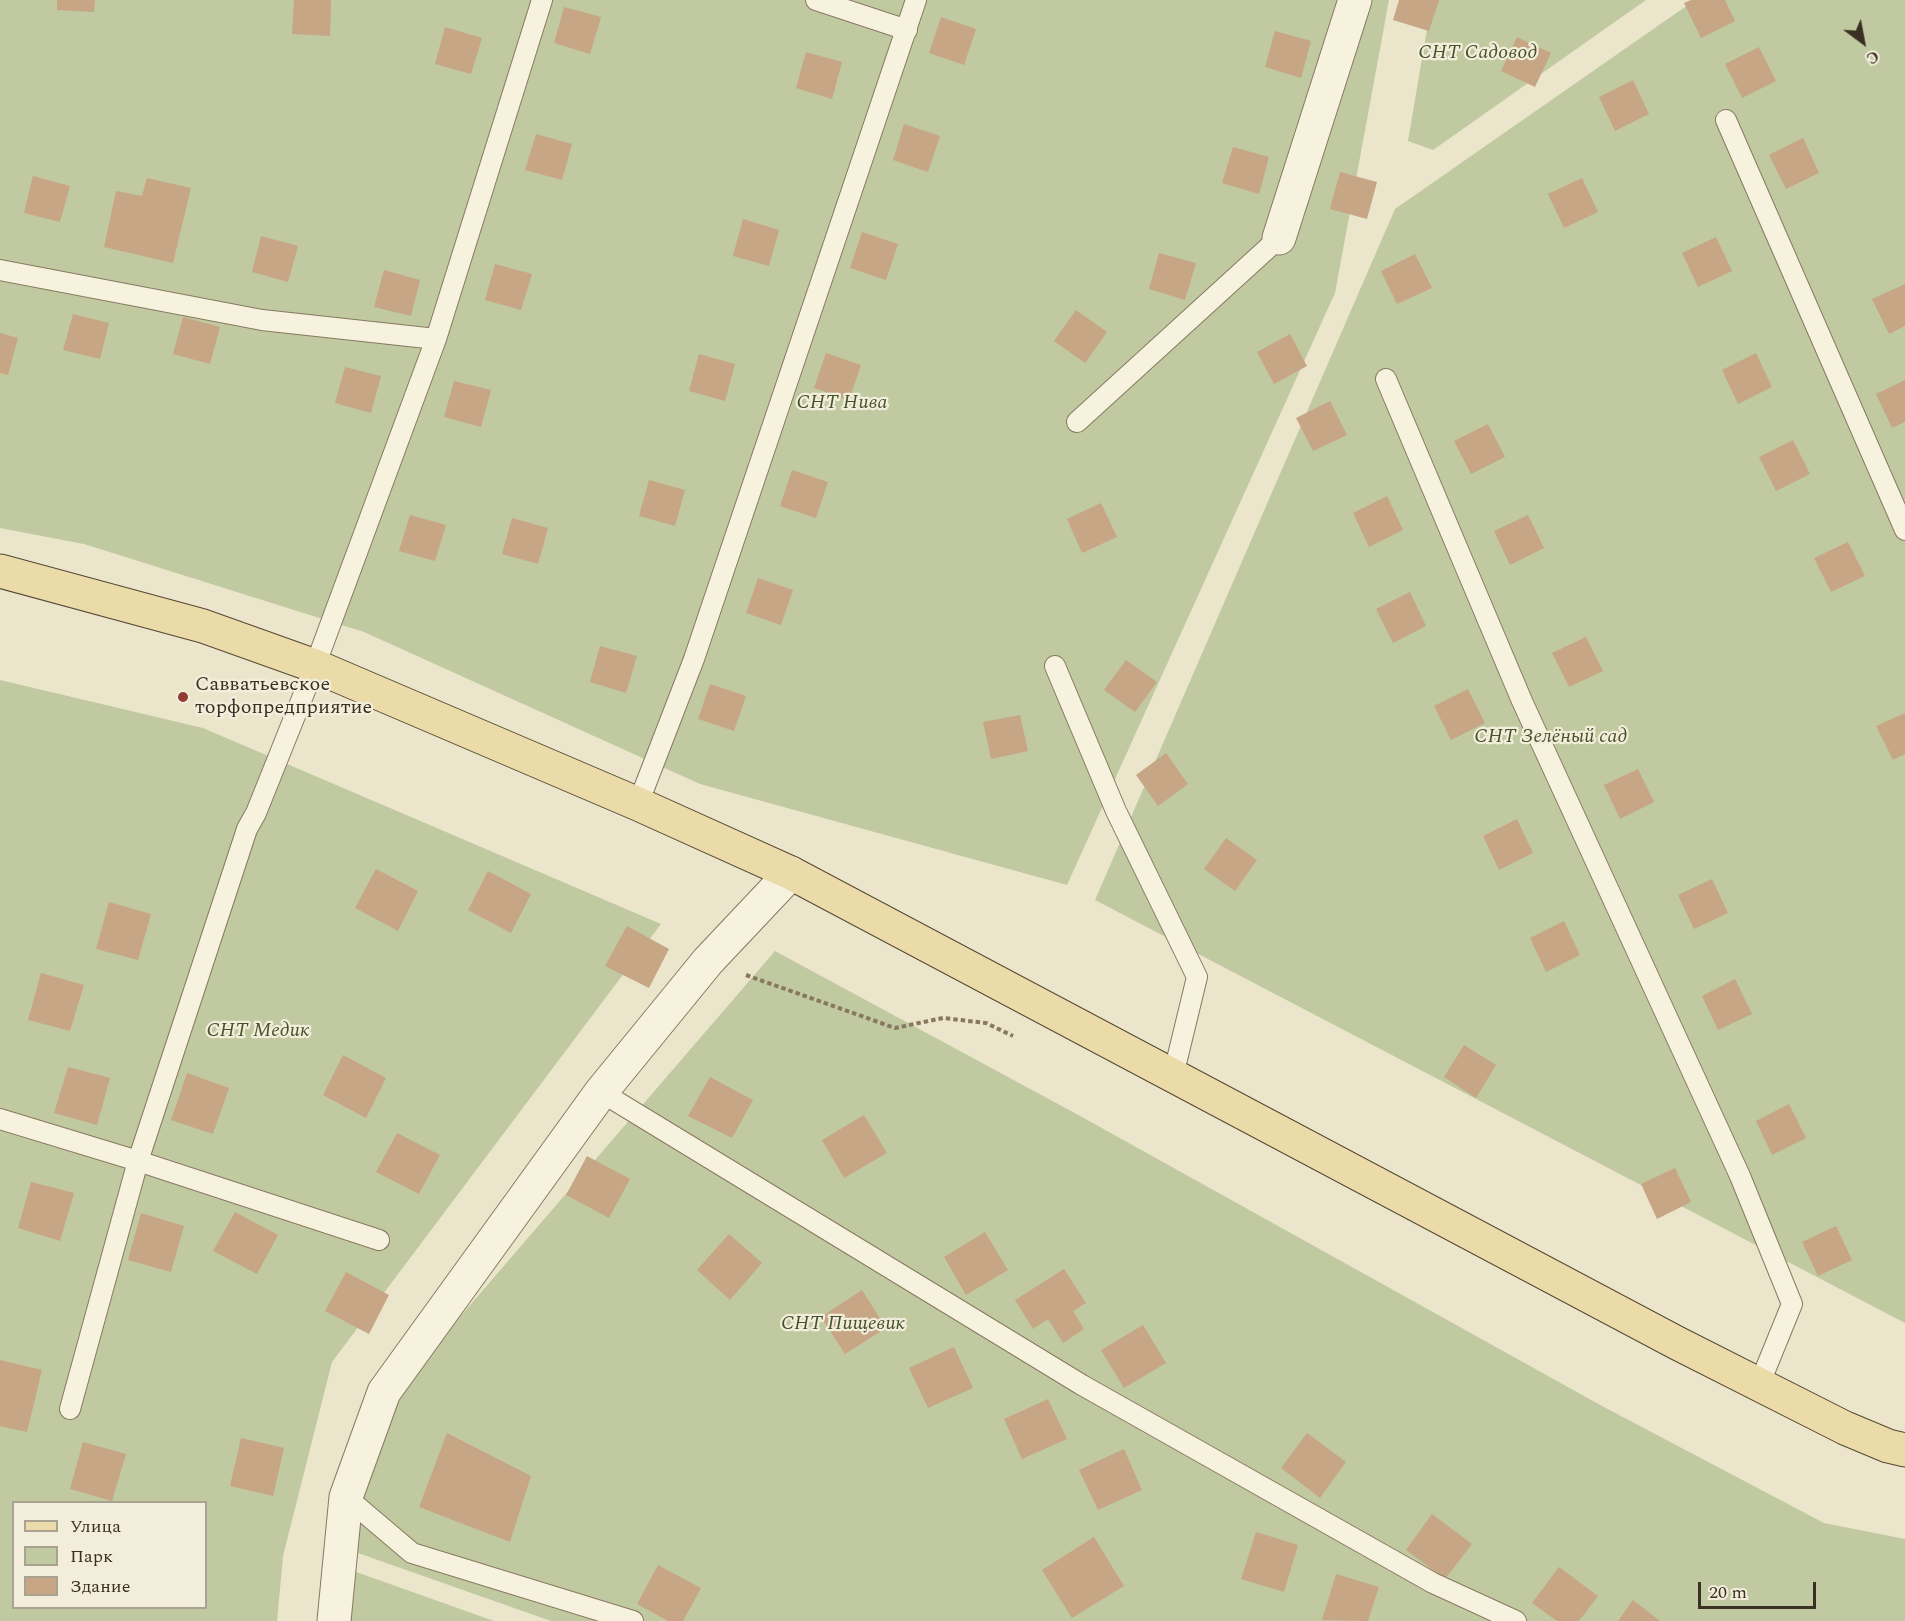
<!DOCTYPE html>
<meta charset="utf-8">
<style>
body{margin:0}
#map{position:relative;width:1905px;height:1621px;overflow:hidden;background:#ebe5cc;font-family:Spectral,serif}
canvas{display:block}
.legend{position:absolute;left:12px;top:1501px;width:195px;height:108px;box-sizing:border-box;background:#f3eedb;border:2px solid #a9a291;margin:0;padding:8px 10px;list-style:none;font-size:18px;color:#393023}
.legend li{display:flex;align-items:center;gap:12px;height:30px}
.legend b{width:30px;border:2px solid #a9a291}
.north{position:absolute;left:1833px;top:12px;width:60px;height:60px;-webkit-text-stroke:4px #f3eedb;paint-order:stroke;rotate:148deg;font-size:16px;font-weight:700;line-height:24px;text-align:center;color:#393023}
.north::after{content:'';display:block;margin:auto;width:21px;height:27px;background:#393023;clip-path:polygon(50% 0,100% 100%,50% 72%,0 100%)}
.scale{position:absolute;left:1698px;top:1582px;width:118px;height:27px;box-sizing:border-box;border:3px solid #393023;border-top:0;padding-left:8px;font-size:18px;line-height:21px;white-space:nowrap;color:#393023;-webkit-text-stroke:4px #f3eedb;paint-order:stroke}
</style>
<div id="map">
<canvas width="1905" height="1621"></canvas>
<ul class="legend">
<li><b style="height:8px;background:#eadba8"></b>Улица</li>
<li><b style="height:16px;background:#c1c9a0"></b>Парк</li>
<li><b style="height:16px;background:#c6a685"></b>Здание</li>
</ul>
<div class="north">С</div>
<div class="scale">20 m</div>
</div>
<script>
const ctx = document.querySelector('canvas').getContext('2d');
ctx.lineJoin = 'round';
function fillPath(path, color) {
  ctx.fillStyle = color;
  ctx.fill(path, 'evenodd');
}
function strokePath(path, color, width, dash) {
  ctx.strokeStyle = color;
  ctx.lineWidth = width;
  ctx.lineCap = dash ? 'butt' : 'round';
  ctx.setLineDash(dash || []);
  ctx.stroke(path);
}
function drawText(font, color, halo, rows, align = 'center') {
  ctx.font = font + ' Spectral,serif';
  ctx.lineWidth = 4.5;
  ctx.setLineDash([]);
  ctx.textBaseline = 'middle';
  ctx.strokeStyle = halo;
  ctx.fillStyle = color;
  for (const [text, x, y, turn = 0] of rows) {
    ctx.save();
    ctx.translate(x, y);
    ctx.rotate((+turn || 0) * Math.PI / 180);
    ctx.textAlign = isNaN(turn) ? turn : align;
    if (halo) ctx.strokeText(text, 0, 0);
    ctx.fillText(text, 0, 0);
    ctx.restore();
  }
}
const green = new Path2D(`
 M0 0H1389L1335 293 1067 885 700 784 364 632 84 544 0 528Z
 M1432 0H1646L1433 150 1408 141Z
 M1695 0H1905V1323L1095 900 1395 209Z
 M0 680 203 728 661 924 332 1362 283 1556 277 1621H0ZM14 1502H206V1608H14Z
 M775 951 1082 1117 1602 1406 1824 1523 1905 1539V1621H551L355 1552 372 1419Z
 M345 1568 494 1621H345Z`);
const building = new Path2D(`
 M57 0H95L94 12 57 10Z
 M294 0H331L330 36 292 34Z
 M1399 0H1439L1429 31 1393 20Z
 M1691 0H1725L1735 21 1701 38 1684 3Z
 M564 7 601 17 590 54 554 43Z
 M941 17 976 29 964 65 929 53Z
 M445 27 482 38 471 74 435 64Z
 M1275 31 1311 41 1301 78 1265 67Z
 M1517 37 1551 53 1535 87 1501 71Z
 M1759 47 1776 81 1742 98 1725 64Z
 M806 52 842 62 832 99 796 88Z
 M1633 80 1649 114 1615 131 1599 97Z
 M904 124 940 136 928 172 893 160Z
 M536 134 572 144 562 180 525 170Z
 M1803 138 1819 173 1786 189 1769 155Z
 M1233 147 1269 157 1259 194 1222 183Z
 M1340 172 1377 182 1367 219 1330 209Z
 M33 176 70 186 60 222 24 213Z
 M147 178 191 188 173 263 104 247 116 191 142 196Z
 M1582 178 1598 212 1564 228 1548 194Z
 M743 219 779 230 769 266 733 256Z
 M862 232 898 244 886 280 850 268Z
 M261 236 298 246 288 282 252 272Z
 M1716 237 1732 271 1698 287 1682 253Z
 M1159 253 1196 263 1185 300 1149 289Z
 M1415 254 1432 288 1397 304 1381 271Z
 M495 264 532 274 521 310 485 300Z
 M384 270 420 280 411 316 374 307Z
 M1905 284V326L1889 334 1872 299Z
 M1076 310 1107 332 1085 363 1054 341Z
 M73 314 109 323 100 359 63 350Z
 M183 317 220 327 210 364 173 354Z
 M0 333 18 338 8 375 0 373Z
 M1290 334 1307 366 1274 384 1257 352Z
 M826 353 861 365 849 400 814 388Z
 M1756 353 1772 387 1738 404 1722 370Z
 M699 354 735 364 725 401 689 391Z
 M345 367 381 376 371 413 335 403Z
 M1905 380V422L1892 428 1876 394Z
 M454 381 491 390 481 427 444 417Z
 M1330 401 1347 435 1313 451 1296 418Z
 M1488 424 1505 457 1471 474 1454 441Z
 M1793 440 1810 474 1776 491 1759 457Z
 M792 470 828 482 816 518 780 506Z
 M649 480 685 490 675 526 639 516Z
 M1387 496 1403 530 1369 547 1353 513Z
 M1101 503 1117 537 1082 553 1067 519Z
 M410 515 446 525 435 561 399 551Z
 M1528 515 1544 548 1510 565 1494 531Z
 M512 518 548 528 538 564 502 554Z
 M1848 542 1865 576 1831 592 1814 558Z
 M758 578 793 590 781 625 746 613Z
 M1410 592 1426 626 1393 643 1376 609Z
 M1586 637 1603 671 1569 687 1552 653Z
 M600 646 637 656 626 693 590 682Z
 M1126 660 1157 682 1135 712 1104 690Z
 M710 684 746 696 734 731 698 719Z
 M1468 689 1485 723 1451 740 1434 706Z
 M1905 713V754L1893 760 1876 726Z
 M1020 715 1028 751 991 759 983 722Z
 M1166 753 1188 784 1158 806 1136 775Z
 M1638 769 1654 802 1620 819 1604 785Z
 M1517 819 1533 853 1499 870 1483 836Z
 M1226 838 1257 860 1235 891 1204 869Z
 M376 869 418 891 398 931 355 908Z
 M488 871 531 894 511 933 468 910Z
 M1712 879 1728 913 1694 929 1678 895Z
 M109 902 151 914 138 960 96 949Z
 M1564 921 1580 955 1546 972 1530 938Z
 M627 926 669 949 649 988 605 966Z
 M41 973 84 985 70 1031 28 1020Z
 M1735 979 1752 1014 1718 1030 1702 996Z
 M1464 1045 1496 1065 1476 1098 1444 1077Z
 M343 1055 386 1078 366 1118 323 1095Z
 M68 1067 110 1078 97 1125 54 1113Z
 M187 1073 229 1088 213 1134 171 1120Z
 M710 1077 753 1100 732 1138 688 1116Z
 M1789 1104 1806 1138 1772 1155 1756 1121Z
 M864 1115 887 1153 844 1178 822 1140Z
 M397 1133 440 1155 419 1194 376 1172Z
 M587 1156 630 1179 609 1218 566 1195Z
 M1675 1168 1691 1202 1657 1219 1641 1184Z
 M31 1182 74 1193 60 1241 18 1228Z
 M235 1212 278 1235 257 1274 213 1251Z
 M141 1213 184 1226 171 1272 128 1260Z
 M1836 1226 1852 1260 1818 1276 1802 1242Z
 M985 1232 1008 1270 966 1295 944 1257Z
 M729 1234 762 1263 730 1300 697 1270Z
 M1064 1269 1086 1303 1073 1311 1084 1329 1063 1343 1048 1319 1033 1329 1015 1300Z
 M346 1272 389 1295 369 1334 325 1311Z
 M862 1290 886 1328 845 1354 821 1317Z
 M1143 1325 1166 1363 1124 1388 1101 1350Z
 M954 1347 973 1388 928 1408 909 1368Z
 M0 1360 42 1370 27 1432 0 1426Z
 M1048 1399 1067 1439 1022 1459 1004 1419Z
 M447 1433 531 1476 510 1542 419 1507Z
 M1307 1433 1346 1462 1320 1498 1281 1468Z
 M241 1438 284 1448 273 1496 230 1486Z
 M83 1442 126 1454 112 1501 70 1489Z
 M1124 1449 1142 1490 1098 1510 1079 1470Z
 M1432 1514 1472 1544 1445 1579 1406 1550Z
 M1256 1532 1298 1545 1284 1592 1241 1579Z
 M1094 1537 1124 1586 1072 1618 1042 1570Z
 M658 1565 701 1588 683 1621H668L637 1604Z
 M1559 1567 1598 1596 1579 1621H1557L1532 1603Z
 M1336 1574 1379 1587 1368 1621 1322 1620Z
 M1633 1600 1660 1621H1618Z`);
const path = new Path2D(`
 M746 975 895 1028 943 1018 986 1023 1013 1036`);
const service = new Path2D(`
 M816 0 907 30
 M1726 120 1905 530
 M0 270 262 320 436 339
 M1386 379 1522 701 1740 1176 1792 1304 1759 1385
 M1077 422 1279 238
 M1055 666 1116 811 1197 977 1173 1076
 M638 804 694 659 916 0
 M601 1092 1082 1385 1433 1583 1516 1621
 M0 1119 138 1161 379 1240
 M70 1409 138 1161 247 829 256 813 315 666 436 339 542 0
 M346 1497 412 1553 633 1621`);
const minor = new Path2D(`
 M1279 238 1355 0
 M334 1621 346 1497 384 1392 601 1092 708 961 791 873`);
const primary = new Path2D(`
 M0 571 203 626 315 666 638 804 791 873 1677 1343 1845 1428 1888 1446 1905 1450`);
const markers = [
 [183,697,6,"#913d36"]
];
const parkNames = [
 ["СНТ Садовод",1478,54],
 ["СНТ Нива",842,404],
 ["СНТ Зелёный сад",1551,738],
 ["СНТ Медик",258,1032],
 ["СНТ Пищевик",843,1325]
];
const poiNames = [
 ["Савватьевское",195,686],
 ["торфопредприятие",195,709]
];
fillPath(green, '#c1c9a0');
fillPath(building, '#c6a685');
strokePath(service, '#877961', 22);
strokePath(minor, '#877961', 35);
strokePath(primary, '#564734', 35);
strokePath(path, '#877961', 4, [4.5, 3]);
strokePath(service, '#f7f2de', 20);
strokePath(minor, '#f7f2de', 33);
strokePath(primary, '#eadba8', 33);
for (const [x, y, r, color] of markers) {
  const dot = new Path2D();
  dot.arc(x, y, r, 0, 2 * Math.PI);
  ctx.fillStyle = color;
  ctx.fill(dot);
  strokePath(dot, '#f3eedb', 2);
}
drawText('italic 20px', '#46542b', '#f3eedb', parkNames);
drawText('20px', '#393023', '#f3eedb', poiNames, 'left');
</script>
